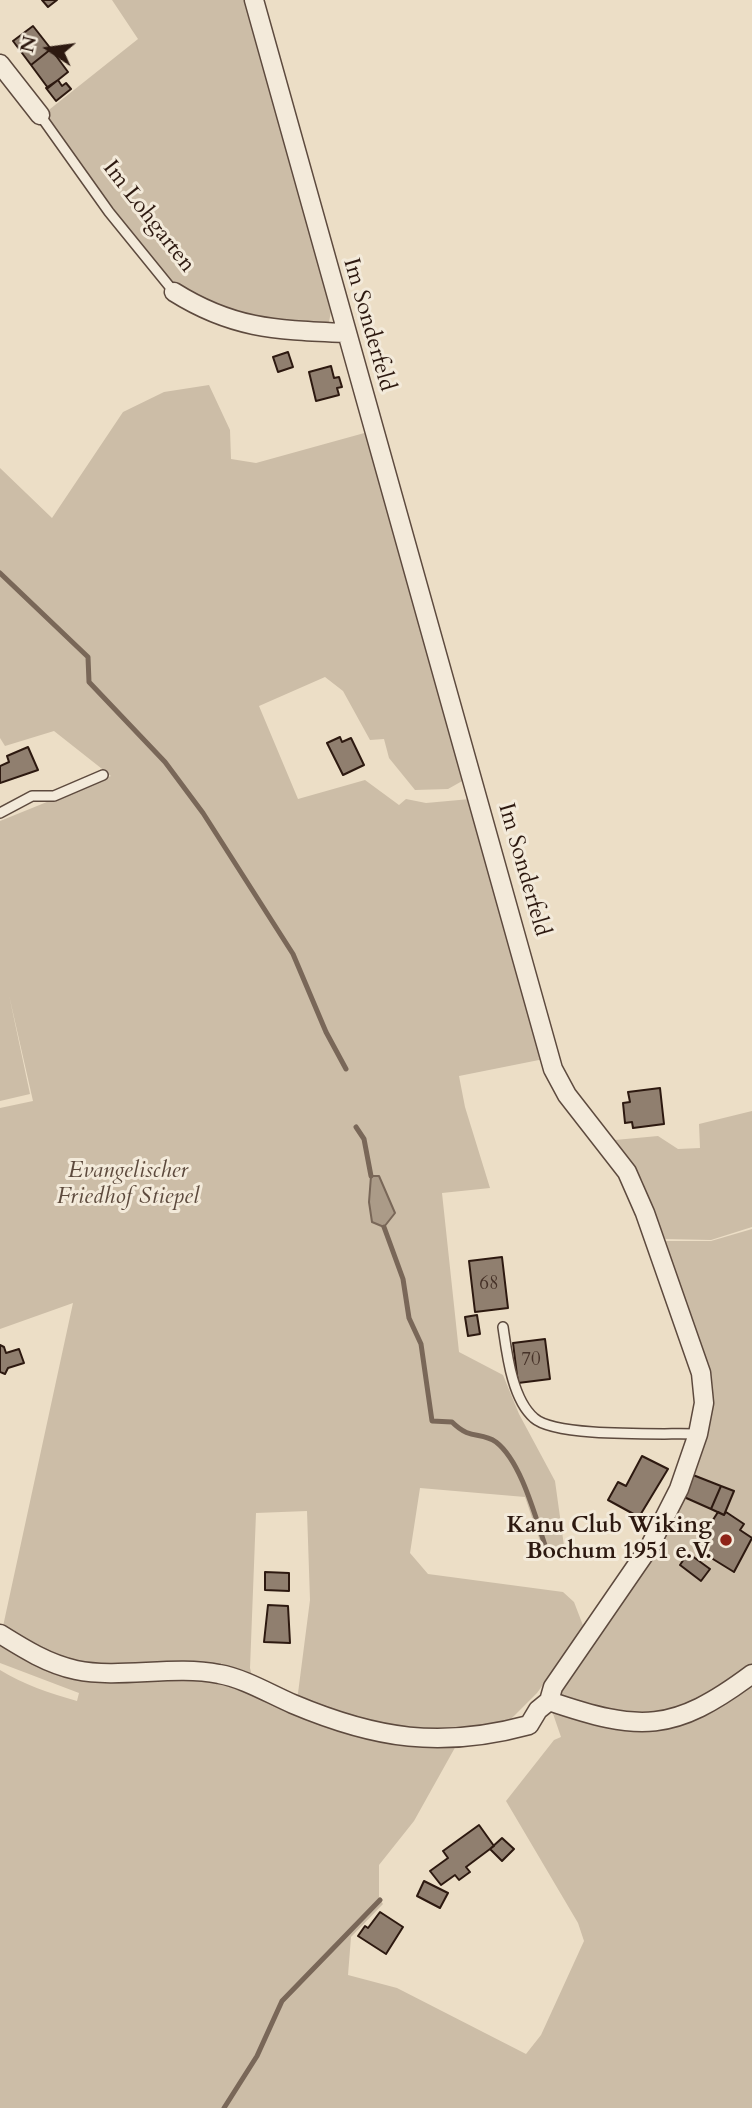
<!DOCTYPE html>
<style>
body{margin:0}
#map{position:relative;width:752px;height:2108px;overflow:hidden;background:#ecdec6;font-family:Cardo,serif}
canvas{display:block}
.north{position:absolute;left:14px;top:14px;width:70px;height:70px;-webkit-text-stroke:5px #f3eada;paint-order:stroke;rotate:283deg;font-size:19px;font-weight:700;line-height:28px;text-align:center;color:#2d1910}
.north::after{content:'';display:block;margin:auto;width:24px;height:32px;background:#2d1910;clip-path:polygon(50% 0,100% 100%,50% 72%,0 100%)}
</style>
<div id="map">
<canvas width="752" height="2108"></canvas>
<div class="north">N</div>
</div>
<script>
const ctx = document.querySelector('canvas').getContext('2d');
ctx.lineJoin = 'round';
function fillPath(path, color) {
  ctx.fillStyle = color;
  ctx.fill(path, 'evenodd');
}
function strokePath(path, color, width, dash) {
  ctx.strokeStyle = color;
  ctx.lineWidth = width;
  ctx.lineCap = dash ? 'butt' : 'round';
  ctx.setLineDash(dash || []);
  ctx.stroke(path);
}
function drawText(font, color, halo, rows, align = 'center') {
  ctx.font = font + ' Cardo,serif';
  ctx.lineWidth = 6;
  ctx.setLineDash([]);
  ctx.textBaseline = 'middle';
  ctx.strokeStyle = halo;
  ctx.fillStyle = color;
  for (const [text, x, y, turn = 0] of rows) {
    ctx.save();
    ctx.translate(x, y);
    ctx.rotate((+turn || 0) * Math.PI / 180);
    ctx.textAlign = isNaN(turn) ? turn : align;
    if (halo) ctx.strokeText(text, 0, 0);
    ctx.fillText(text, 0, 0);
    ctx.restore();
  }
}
const green = new Path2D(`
 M112 0H247L332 306 329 322 319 326 245 319 177 288 112 207 45 113 138 39Z
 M209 385 230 430 231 459 256 463 368 432 464 780 448 789 415 790 389 758 384 739 370 740 343 691 325 677 259 706 298 799 365 780 399 805 406 799 426 803 470 799 544 1059 459 1076 465 1107 490 1188 442 1193 459 1352 503 1375 519 1414 555 1481 565 1553 545 1556 525 1497 420 1488 410 1553 428 1574 563 1592 574 1602 584 1628 537 1693 511 1719 487 1730 446 1737 348 1723 297 1701 310 1600 307 1511 256 1513 250 1668 254 1684 77 1667 2 1631 73 1303 0 1329V1108L33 1101 9 995 30 1094 0 1101V821L111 776 54 731 5 746 0 738V468L52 518 123 412 164 392Z
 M752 1111V1227L711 1240 665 1239 642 1180 615 1140 658 1136 678 1149 700 1148 699 1124Z
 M752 1229V1669L721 1692 644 1719 552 1700 682 1493 705 1442 710 1402 706 1374 665 1241H711Z
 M0 1638 51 1665 221 1676 259 1697 457 1744 414 1821 379 1865V1898L383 1904 351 1937 348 1975 397 1988 526 2054 541 2035 584 1941 578 1923 506 1801 554 1740 561 1737 550 1705 645 1728 752 1680V2108H0V1670C24 1685 50 1693 77 1701L79 1693 0 1663Z`);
const water = new Path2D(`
 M371 1176H379L395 1213 384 1227 372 1222 369 1202Z`);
const stream = new Path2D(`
 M0 573 88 657 89 682 165 762 203 813 293 954 326 1032 346 1069
 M356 1127 364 1139 371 1176
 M384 1227 403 1279 409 1318 421 1344 432 1421 452 1422C471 1441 480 1431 496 1442 522 1462 536 1520 547 1551
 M224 2108 257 2056 282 2001 380 1900`);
const building = new Path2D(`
 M42 0H57L48 7Z
 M33 26 51 49 31 65 13 41Z
 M51 49 68 72 48 88 31 65Z
 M58 80 62 86 66 83 71 89 56 101 46 88Z
 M288 352 293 367 278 372 273 357Z
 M331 366 334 378 339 377 342 387 337 388 339 395 316 401 309 372Z
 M340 737 342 742 351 738 364 765 343 775 327 743Z
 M28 747 38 770 0 783V766L9 762 7 756Z
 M660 1088 664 1124 633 1128 632 1122 625 1123 623 1103 630 1102 628 1092Z
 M502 1257 508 1308 475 1312 469 1261Z
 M477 1315 480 1334 468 1336 465 1317Z
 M545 1339 550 1379 518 1383 513 1343Z
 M0 1345 4 1347 6 1353 19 1349 24 1363 8 1368 5 1374 0 1372Z
 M642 1456 668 1469 639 1517 608 1500 618 1482 626 1486Z
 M693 1475 721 1486 711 1509 684 1497Z
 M721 1486 734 1491 724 1515 711 1509Z
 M718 1512 724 1515 726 1512 744 1524 740 1530 752 1538 734 1572 695 1548Z
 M688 1553 710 1569 701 1581 680 1565Z
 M265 1572 289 1573V1591L265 1590Z
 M268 1605 288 1606 290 1643 264 1642Z
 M479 1825 494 1846 466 1867 470 1872 459 1880 455 1875 441 1885 430 1871 448 1858 443 1851Z
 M502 1838 514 1849 502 1861 490 1849Z
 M424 1881 448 1893 440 1908 417 1896Z
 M380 1912 403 1927 386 1954 358 1936 365 1926 368 1928Z`);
const service = new Path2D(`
 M40 115 109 212 174 292
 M0 813 32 796H54L103 775
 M503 1327C507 1354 512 1399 534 1418 556 1438 664 1433 698 1434`);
const minor = new Path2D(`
 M254 0 553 1069 567 1095 627 1172 645 1213 701 1373 704 1403 698 1434 679 1489 650 1546 553 1687 549 1701
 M0 64 40 115
 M174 292C233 329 276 330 345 333
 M0 1634C24 1649 48 1664 76 1670 119 1679 174 1665 219 1674 243 1678 270 1694 293 1704 376 1739 441 1749 529 1725L538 1710 549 1701
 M549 1701C640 1732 673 1733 752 1674`);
const markers = [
 [726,1540,7,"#8f2418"]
];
const numberNames = [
 ["68",489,1285],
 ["70",531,1361]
];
const streetNames = [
 ["Im Lohgarten",148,217,52],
 ["Im Sonderfeld",368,325,74],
 ["Im Sonderfeld",523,870,74]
];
const parkNames = [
 ["Evangelischer",128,1172],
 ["Friedhof Stiepel",128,1198]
];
const poiNames = [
 ["Kanu Club Wiking",712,1527],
 ["Bochum 1951 e.V.",712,1553]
];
fillPath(green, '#ccbda7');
fillPath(water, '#ab9b88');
strokePath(water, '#796758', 2);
strokePath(stream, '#796758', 5);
fillPath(building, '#907f6f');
strokePath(building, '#2d1910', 2);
strokePath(service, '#5d4a3e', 12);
strokePath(minor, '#5d4a3e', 21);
strokePath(service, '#f3eada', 9);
strokePath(minor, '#f3eada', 18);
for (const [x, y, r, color] of markers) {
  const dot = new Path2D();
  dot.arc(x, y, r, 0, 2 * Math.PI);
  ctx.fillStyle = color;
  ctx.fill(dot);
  strokePath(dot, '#f3eada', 2.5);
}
drawText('19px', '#463228', null, numberNames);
drawText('23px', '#2d1910', '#f3eada', streetNames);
drawText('italic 23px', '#5d4a3d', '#f3eada', parkNames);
drawText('bold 23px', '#2d1910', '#f3eada', poiNames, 'right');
</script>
